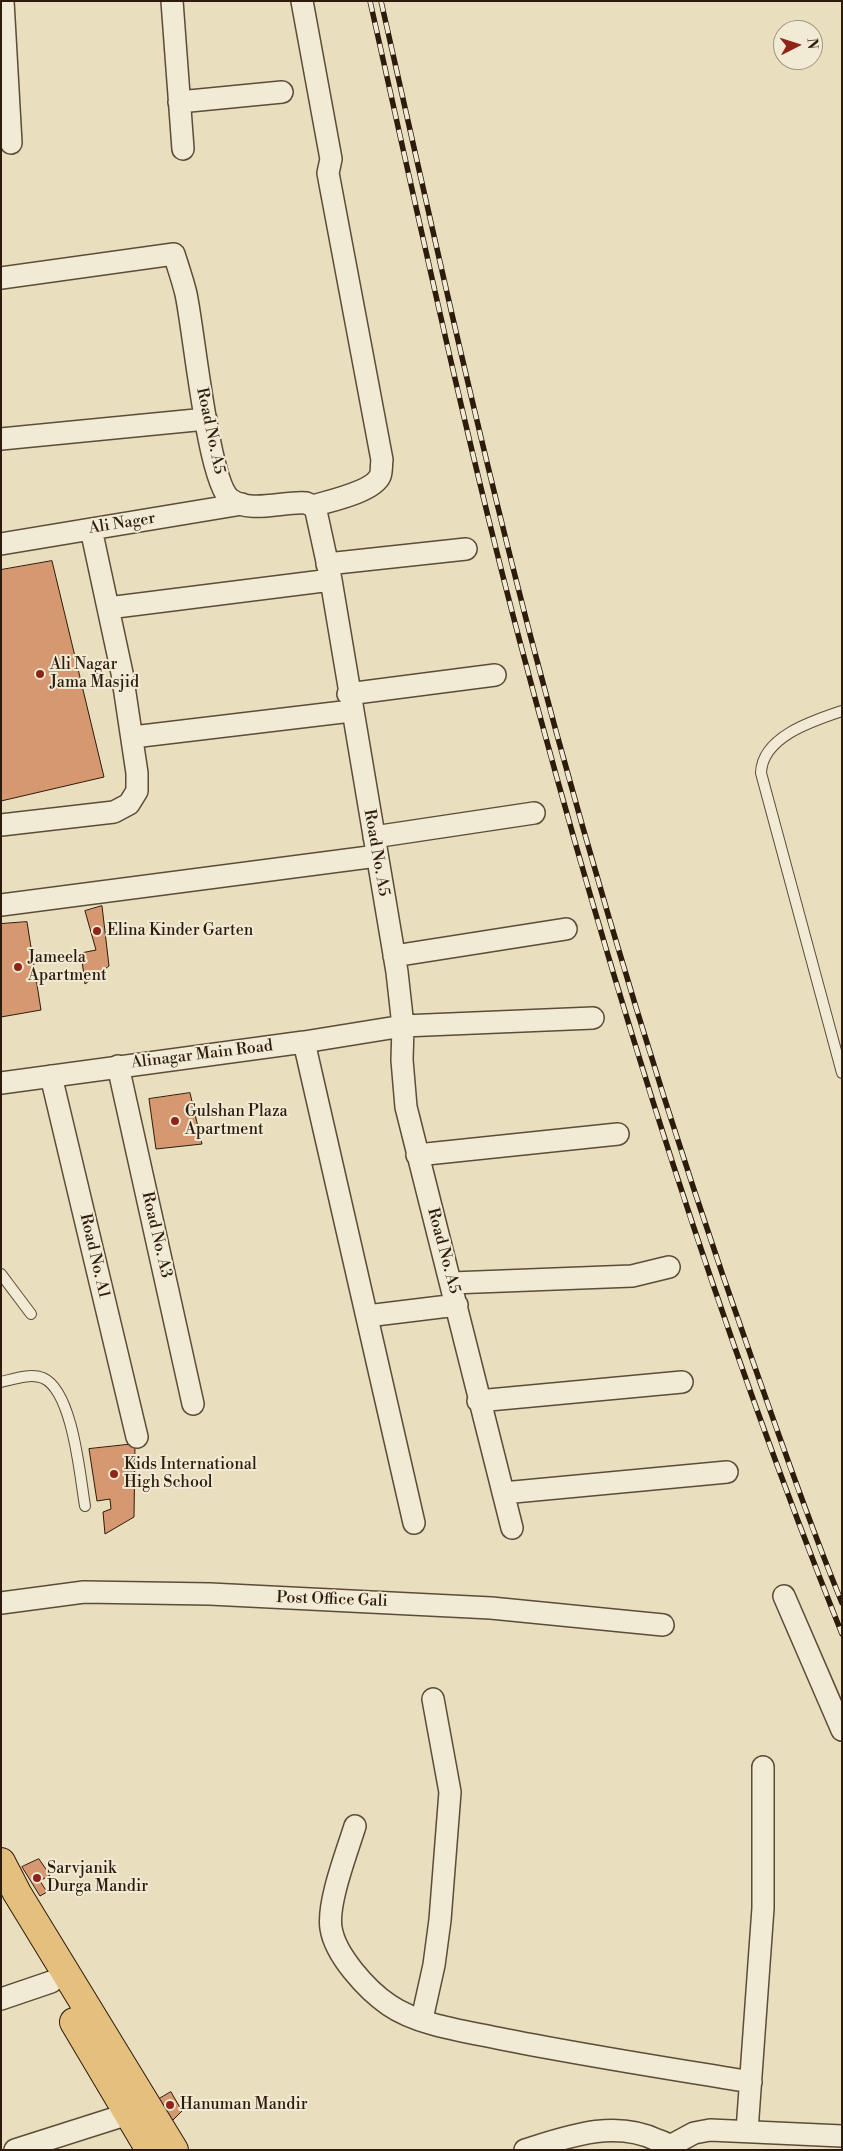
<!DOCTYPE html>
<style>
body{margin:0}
#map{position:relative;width:843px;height:2151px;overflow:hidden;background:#e9debd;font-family:"Libre Bodoni",serif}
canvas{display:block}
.frame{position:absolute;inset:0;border:2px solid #2d1b0b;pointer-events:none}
.north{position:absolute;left:773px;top:20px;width:50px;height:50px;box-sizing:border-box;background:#f1ead4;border:1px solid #a39784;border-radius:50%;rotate:85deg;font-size:14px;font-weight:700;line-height:20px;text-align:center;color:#2d1b0b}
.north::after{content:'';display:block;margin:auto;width:18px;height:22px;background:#8f2418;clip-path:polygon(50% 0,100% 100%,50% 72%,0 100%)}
</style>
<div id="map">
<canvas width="843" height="2151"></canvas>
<div class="frame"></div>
<div class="north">N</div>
</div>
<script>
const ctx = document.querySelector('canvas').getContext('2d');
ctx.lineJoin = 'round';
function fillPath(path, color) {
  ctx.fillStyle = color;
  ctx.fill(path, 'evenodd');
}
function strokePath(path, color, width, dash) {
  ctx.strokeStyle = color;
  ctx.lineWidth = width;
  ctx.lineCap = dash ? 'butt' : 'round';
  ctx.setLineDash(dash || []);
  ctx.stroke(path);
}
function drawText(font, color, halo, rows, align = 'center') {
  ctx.font = font + ' "Libre Bodoni",serif';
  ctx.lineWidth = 4;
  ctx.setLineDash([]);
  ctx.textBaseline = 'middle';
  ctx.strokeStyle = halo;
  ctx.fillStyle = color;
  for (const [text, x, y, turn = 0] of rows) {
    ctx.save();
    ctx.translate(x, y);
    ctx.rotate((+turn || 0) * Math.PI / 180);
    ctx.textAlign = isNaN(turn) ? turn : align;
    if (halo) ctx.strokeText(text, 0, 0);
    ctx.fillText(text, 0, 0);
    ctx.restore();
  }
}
const building = new Path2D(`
 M52 561 104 777 1 801V570Z
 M102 906 109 966 85 984 81 953 96 950 85 911Z
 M27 922 41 1010 1 1017V924Z
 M190 1093 202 1144 156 1149 149 1099Z
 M135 1444 134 1517 105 1534 103 1512 111 1509 110 1499 97 1501 89 1449Z
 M39 1859 50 1875 40 1881 47 1892 40 1896 22 1867Z
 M171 2092 182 2111 170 2123 159 2099Z`);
const lane = new Path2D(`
 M842 711C812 721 762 737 761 773L842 1073
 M1 1274 31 1314
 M1 1382C14 1379 30 1373 43 1378 73 1391 80 1477 85 1506`);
const street = new Path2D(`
 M3 1 11 143
 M172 1 183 149
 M302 1 331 159 328 173 382 460C381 465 382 472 380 476 373 492 329 501 313 506
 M179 102 282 92
 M1 278 174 254C178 267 183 281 186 294 194 331 208 481 230 499 250 514 283 501 306 503L313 506 316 511 331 580 397 972 403 1026 402 1060 406 1107 512 1528
 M1 439 206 419
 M1 544 242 504
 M327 564 466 549
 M108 608 331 580
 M348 694 495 675
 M133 737 351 711
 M1 825 114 812 129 804 137 791V773L122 673 91 529
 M374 837 534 813
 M1 905 377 856
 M394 956 566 929
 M304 1042 414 1523
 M118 1066 193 1404
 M51 1076 137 1437
 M1 1083 304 1042 403 1026 593 1018
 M417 1155 618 1134
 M452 1283 632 1276 669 1267
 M367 1316 457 1305
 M478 1401 682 1382
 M503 1493 727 1472
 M784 1596 842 1730
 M1 1603 84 1592 210 1594 491 1608 663 1625
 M355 1826C347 1852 327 1903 331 1928 335 1955 367 1990 389 2005 418 2025 464 2031 497 2038 581 2055 666 2068 751 2082
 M1 1999 51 1982
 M422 2019 434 1965 440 1920 450 1792 433 1699
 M747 2131 763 1908V1767
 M670 2146 694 2133 710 2130 842 2136
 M15 2150 128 2114
 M525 2150C567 2137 614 2119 657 2140 663 2142 669 2144 673 2150`);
const highway = new Path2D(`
 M1 1862 17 1893 174 2150
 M74 2022 150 2150`);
const rail = new Path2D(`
 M370 1C418 215 464 430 520 642 609 978 713 1311 842 1634
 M381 1C429 214 476 427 531 638 595 881 668 1122 752 1359 781 1441 809 1523 842 1603`);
const markers = [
 [40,674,5,"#8f2418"],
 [97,931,5,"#8f2418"],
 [18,967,5,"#8f2418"],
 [175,1121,5,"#8f2418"],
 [114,1474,5,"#8f2418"],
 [37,1878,5,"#8f2418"],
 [170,2105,5,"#8f2418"]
];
const streetNames = [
 ["Road No. A5",210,431,78],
 ["Ali Nager",122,524,-9],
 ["Road No. A5",376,853,80],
 ["Alinagar Main Road",202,1055,-7],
 ["Road No. A3",156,1235,77],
 ["Road No. A5",443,1251,75],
 ["Road No. A1",94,1256,77],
 ["Post Office Gali",332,1600,2]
];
const poiNames = [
 ["Ali Nagar",50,665],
 ["Jama Masjid",50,683],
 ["Elina Kinder Garten",107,931],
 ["Jameela",28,958],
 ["Apartment",28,976],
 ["Gulshan Plaza",185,1112],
 ["Apartment",185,1130],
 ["Kids International",124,1465],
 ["High School",124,1483],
 ["Sarvjanik",47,1869],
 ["Durga Mandir",47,1887],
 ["Hanuman Mandir",180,2105]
];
fillPath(building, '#d59870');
strokePath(building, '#2d1b0b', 1);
strokePath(lane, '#5c4c38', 12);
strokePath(street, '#5c4c38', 24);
strokePath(highway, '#2d1b0b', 30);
strokePath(lane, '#f1ead4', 10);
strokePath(street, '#f1ead4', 21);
strokePath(highway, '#e4bf7e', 28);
strokePath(rail, '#2d1b0b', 5.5);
strokePath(rail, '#f1ead4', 4, [11]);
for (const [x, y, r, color] of markers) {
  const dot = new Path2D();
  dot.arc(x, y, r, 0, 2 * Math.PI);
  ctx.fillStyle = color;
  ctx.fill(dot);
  strokePath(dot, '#f1ead4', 2);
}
drawText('16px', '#2d1b0b', '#f1ead4', streetNames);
drawText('16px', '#2d1b0b', '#f1ead4', poiNames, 'left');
</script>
